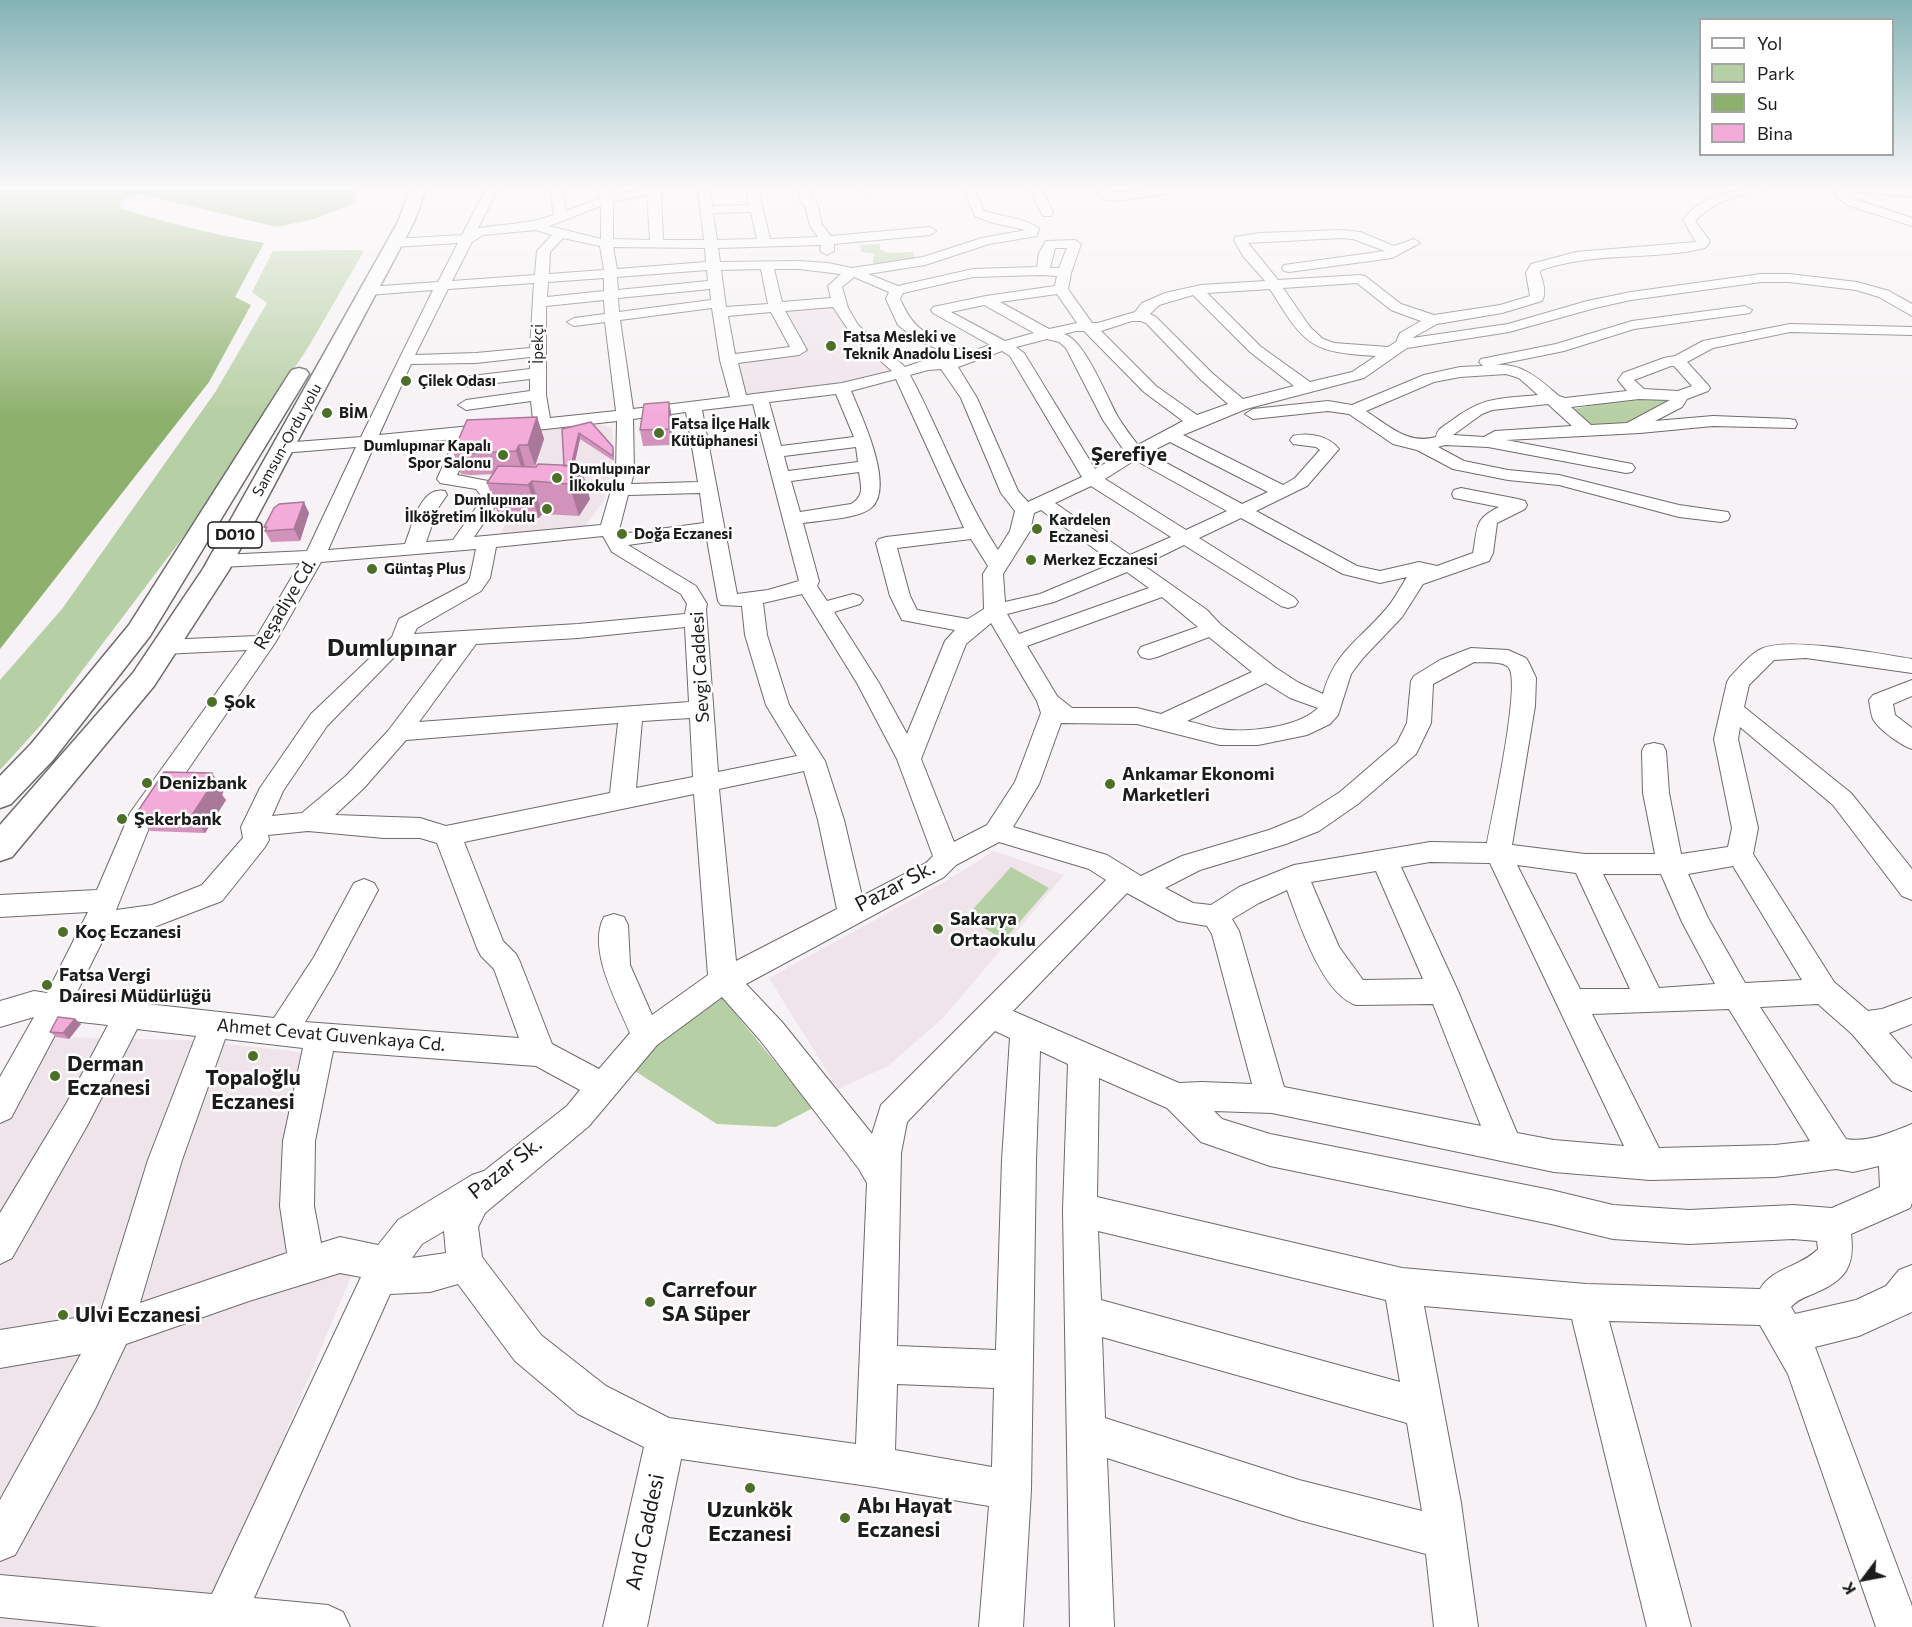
<!DOCTYPE html>
<meta charset="utf-8">
<style>
body{margin:0}
#map{position:relative;width:1912px;height:1627px;overflow:hidden;background:#f6f2f5;font-family:Commissioner,sans-serif}
canvas{display:block}
.legend{position:absolute;left:1699px;top:18px;width:195px;height:138px;box-sizing:border-box;background:#fff;border:2px solid #a5a4a4;margin:0;padding:8px 10px;list-style:none;font-size:18px;color:#1d1c1c}
.legend li{display:flex;align-items:center;gap:12px;height:30px}
.legend b{width:30px;border:2px solid #a5a4a4}
.north{position:absolute;left:1834px;top:1549px;width:60px;height:60px;-webkit-text-stroke:4px #fff;paint-order:stroke;rotate:238deg;font-size:16px;font-weight:700;line-height:24px;text-align:center;color:#1d1c1c}
.north::after{content:'';display:block;margin:auto;width:21px;height:27px;background:#1d1c1c;clip-path:polygon(50% 0,100% 100%,50% 72%,0 100%)}
</style>
<div id="map">
<canvas width="1912" height="1627"></canvas>
<ul class="legend">
<li><b style="height:8px;background:#fff"></b>Yol</li>
<li><b style="height:16px;background:#b7cfa4"></b>Park</li>
<li><b style="height:16px;background:#8db16c"></b>Su</li>
<li><b style="height:16px;background:#f3abd9"></b>Bina</li>
</ul>
<div class="north">K</div>
</div>
<script>
const ctx = document.querySelector('canvas').getContext('2d');
ctx.lineJoin = 'round';
function fillPath(path, color) {
  ctx.fillStyle = color;
  ctx.fill(path, 'evenodd');
}
function strokePath(path, color, width, dash) {
  ctx.strokeStyle = color;
  ctx.lineWidth = width;
  ctx.lineCap = dash ? 'butt' : 'round';
  ctx.setLineDash(dash || []);
  ctx.stroke(path);
}
function drawText(font, color, halo, rows, align = 'center') {
  ctx.font = font + ' Commissioner,sans-serif';
  ctx.lineWidth = 5;
  ctx.setLineDash([]);
  ctx.textBaseline = 'middle';
  ctx.strokeStyle = halo;
  ctx.fillStyle = color;
  for (const [text, x, y, turn = 0] of rows) {
    ctx.save();
    ctx.translate(x, y);
    ctx.rotate((+turn || 0) * Math.PI / 180);
    ctx.textAlign = isNaN(turn) ? turn : align;
    if (halo) ctx.strokeText(text, 0, 0);
    ctx.fillText(text, 0, 0);
    ctx.restore();
  }
}
const built = new Path2D(`
 M833 304 853 341 890 371 838 386 761 395 744 394 746 392 739 365 804 351 780 308Z
 M596 423 612 428 614 452 604 501 585 526 500 535 508 518 485 517 501 476H452L469 438Z
 M994 851 1064 875 944 1017 888 1066 838 1089 769 978 946 881Z
 M54 1037 188 1040 309 1053 286 1250 355 1267 204 1627H0V1090Z`);
const green = new Path2D(`
 M880 244V249L887 253 913 252 916 260 876 266 873 262 874 254 861 252 860 245Z
 M353 250 364 251 309 346 258 423 221 487 41 725 0 770V680L62 609 216 391 267 303 252 292 273 251Z
 M1652 397 1675 399 1621 426 1587 427 1568 410 1609 402Z
 M1011 867 1049 888 1004 940 966 917Z
 M719 994 813 1108 776 1127 717 1124 635 1071 651 1045Z`);
const water = new Path2D(`
 M0 189H355L356 203 314 219 277 227 139 194 121 200 120 208C167 223 215 235 264 243L235 297 251 305 209 382 0 649Z`);
const minor = new Path2D(`
 M486 189H498L478 228C504 224 530 224 554 215L550 189H562L566 211 600 198V189H612V195L640 189H661L663 240H704L698 189H710L712 206 749 205 746 189H758L770 239 818 237 810 226 805 205 800 201 799 189H811L812 199 817 203 822 225 831 236 930 227 936 231 930 235 834 244V251L827 255 820 251 821 245 718 248 720 262 799 261 828 263 852 268 923 257 982 238 1026 230 993 223 975 216 963 189H975L984 211C999 216 1030 219 1039 229L1037 236 989 244 925 265 868 274 898 286 973 269 1037 267 1039 253 1046 241 1075 240 1081 244 1071 273 1068 289 1092 323H1098L1135 312 1142 303 1165 293 1201 285 1265 281 1243 256 1234 240 1235 237 1260 233 1341 230 1360 232 1394 246 1414 239 1420 243 1392 258 1289 272 1284 271 1282 268 1284 265 1385 251 1353 239 1341 238 1248 243 1278 280 1360 275 1365 276 1401 304 1434 315 1500 305 1530 296 1526 273 1531 264 1576 252 1696 242 1683 220C1703 194 1732 189 1764 189L1762 191C1736 197 1715 200 1695 221L1709 240V243L1705 248C1651 261 1597 251 1541 270L1540 273C1543 281 1547 293 1542 301L1502 313 1437 324 1412 338 1508 324 1587 301 1631 292 1761 274H1789L1857 282 1889 291 1912 304V316L1879 297 1856 290 1789 282H1761L1631 300 1595 308 1509 332 1407 348 1364 378 1246 409 1183 435 1283 485 1295 478 1320 450 1316 447 1293 444 1290 440 1293 436C1309 432 1329 436 1339 449L1307 486 1256 511 1357 566 1380 571 1419 562 1437 566 1473 553C1478 529 1473 519 1499 507L1454 498 1452 494 1454 490 1461 488 1518 499 1525 501 1527 505 1525 509 1497 523 1493 553 1489 561 1423 584 1402 617 1363 658 1351 674 1338 715 1330 724 1307 735 1258 745H1220L1137 724 1061 723 1039 784 1013 827 1107 855 1141 876 1182 856 1269 830 1301 817 1340 792 1397 743 1407 723 1411 681 1414 676 1440 660 1471 648 1508 650 1526 658 1529 663 1536 678 1535 706 1512 845 1585 854H1655L1643 793 1642 751 1645 745 1654 743 1663 745 1666 751 1669 793 1681 854 1728 847 1732 828 1714 739 1727 682 1730 677C1739 668 1750 654 1761 649 1787 636 1880 654 1912 659V673L1806 658 1774 660 1749 685 1744 707 1851 793 1912 869V900L1902 896 1833 805 1740 727 1738 739 1758 828 1753 854 1834 982 1868 1011 1882 1009 1912 998V1024L1889 1033 1912 1059V1091L1893 1082 1852 1034 1818 1004 1760 1007 1846 1139C1868 1143 1892 1132 1912 1124V1203L1910 1208 1851 1234C1855 1266 1846 1280 1815 1293 1806 1297 1798 1299 1791 1307L1795 1314 1856 1300 1886 1286 1899 1270 1912 1265V1312L1859 1336 1815 1347 1912 1606V1627H1876L1788 1374 1760 1325 1609 1321 1691 1627H1647L1572 1319 1424 1306 1461 1503 1478 1627H1434L1426 1554 1299 1520 1107 1458 1114 1627H1070L1063 1210 1068 1064 1040 1051 1036 1160 1031 1490 1023 1627H979L989 1506 875 1487 681 1459 647 1627H603L644 1447 578 1414 515 1361 458 1284 430 1292 390 1294 254 1598 328 1605 343 1612 350 1627H101L0 1617V1575L212 1594 361 1277 340 1273 249 1301 126 1344 95 1409 15 1555 0 1561V1500L81 1354 0 1368V1330L100 1314 148 1160 196 1036 137 1029 88 1124 12 1258 0 1264V1213L66 1104 108 1025 63 1020 11 1118 0 1123V1077L34 1017 0 1027V1001L34 991 47 993 88 912 0 917V895L97 890 130 813 247 650 163 654 155 652 152 647 155 642 163 640 257 636 300 563 221 567 214 565 211 561 214 557 221 555 307 551 356 447 282 453 276 452 273 448 276 444 282 443 361 437 433 290 368 295 361 291 368 287 438 282 458 243 394 247 388 243 394 239 462 235ZM647 194 650 240 613 239V202ZM601 206V239L549 226ZM751 212 757 239 717 240 713 213ZM536 230 552 235 537 251 535 275 452 281 472 242 483 235ZM563 238 600 246 604 270 549 274 550 252ZM613 247 705 248 706 262 617 269ZM1055 248H1067L1059 268H1050ZM761 269 768 304 726 307 721 270ZM774 269H799L841 274 828 286 831 298 782 302ZM707 270 708 281 618 290 617 277ZM1041 275 1057 276 1055 286 986 296 933 307 931 310 933 313 990 345 950 359 940 355 905 367 858 325 848 308 842 287 854 277 889 292 886 299 898 325 917 340 955 357 963 352 960 349C928 334 915 333 900 299L903 293 973 277ZM604 278V291L547 297 548 282ZM534 283 530 348 476 353 415 355 448 289ZM1357 283 1391 310 1421 321 1400 333 1396 342 1388 347 1334 343 1323 339 1310 327 1283 288ZM710 289 711 300 619 312 618 298ZM1270 289C1305 345 1309 352 1376 356L1352 372 1310 382 1260 346 1207 293ZM1057 294 1077 323 1049 329 1000 302ZM1193 295 1250 352 1294 386 1243 399 1212 373 1156 317 1150 314 1159 305ZM604 300 605 314 574 318 567 322 574 326 605 322 616 411 550 418 546 395V306ZM984 305 1034 333 1005 341 951 312ZM833 307 853 337 892 371 842 383 746 395 738 363 799 355 807 350 785 311ZM712 308 720 360 730 397 633 409 620 320ZM771 312 790 347 735 354 728 316ZM1132 321H1141L1146 323 1200 379 1228 404 1197 415 1156 386 1101 331ZM1076 331H1084L1144 392 1183 421 1138 445C1131 436 1124 427 1118 417 1107 398 1085 340 1064 334ZM1047 339 1059 342 1066 348 1103 420 1125 452 1095 469 1024 353 1016 347ZM1002 351 1010 356 1082 477 1028 502 1018 491 977 398 958 367ZM530 357V369L463 377 455 382 463 387 530 379V391L466 400 458 405 466 410 531 401 533 420 379 435 411 364 476 363ZM941 369 961 398 1001 493 1015 511 1010 531 998 550C963 496 941 433 910 375L928 370ZM896 379 964 528 886 537 879 539 876 543 890 596 902 620 955 630 945 641 907 734 879 683 834 612 860 604 863 600 860 596 853 594 827 601 817 586 819 581 803 523C820 520 858 519 871 508 896 488 861 415 851 391ZM836 394 854 437 781 446 769 402ZM753 404 799 581 768 590 737 594 702 410ZM686 412 698 482 631 484 634 473 633 419ZM617 421 616 473 601 525 474 537 501 498 488 481 457 475 474 437ZM455 439 437 479 440 483 476 489 483 498 453 540 426 542 438 508 447 495 445 491C420 485 412 527 405 544L328 550 374 446ZM1170 442 1268 492 1242 504 1148 453ZM856 447 858 462 788 471 784 456ZM1135 460 1227 511 1186 530 1105 479ZM859 472C861 486 865 496 851 504L800 512 791 481ZM1091 486 1171 537 1130 555 1055 503ZM700 493 704 523 621 534 619 530 628 495ZM1041 510 1114 563 1040 594 1005 602 1003 574 1030 531 1034 513ZM1241 518 1343 574 1380 583 1407 577C1400 588 1394 600 1386 609 1359 641 1335 651 1323 694L1299 683 1276 668 1220 624 1207 610 1143 565 1184 545 1281 606 1288 608 1295 606 1298 602 1295 598 1199 538ZM706 534 718 601 721 605 742 606 745 635 766 705 797 756 718 772 706 609 707 604 696 586 628 545ZM603 536 612 552 681 594 687 604 685 614 578 624 414 634 417 628 481 591 490 578 496 547ZM971 539 988 566 983 574 984 609 968 619 917 610 910 596 897 548ZM476 549 470 578 467 583 399 619 392 637 311 714 260 788 241 827 243 838 202 885 152 905 116 910 151 823 275 643 321 562ZM1127 572 1149 588 1019 634 1007 614 1054 602ZM802 594 857 683 897 759 933 856 926 863 862 896 844 820 825 761 789 705 767 635 763 603ZM1162 597 1198 627 1141 647 1138 652 1141 657 1149 659 1157 657 1209 637 1252 672 1161 714 1137 708H1072L1057 696 1027 646ZM991 623 1037 701 1041 713 1015 782 987 825 954 842 921 759 966 644ZM685 627 689 702 419 722 476 644 578 638ZM453 645 388 731 346 776 302 813 272 816 283 791 327 726 403 648ZM1474 662C1484 663 1503 660 1509 668 1521 685 1492 816 1487 843L1430 842 1294 865 1239 887 1211 905 1193 903 1165 888 1200 870 1286 844 1319 831 1358 804 1416 754 1431 723 1433 684ZM1266 683 1290 698 1318 708C1298 728 1246 733 1219 729 1208 727 1197 723 1187 721ZM690 718 693 777 636 788 642 721ZM618 723 610 793 446 826 420 818 335 815 364 788 406 740ZM804 771 818 820 837 909 736 961 719 789ZM694 794 708 975 652 1015 630 965 628 925 624 917 614 914 604 917C587 949 617 1002 630 1033L599 1069 552 1044 520 962 516 954 503 941 464 842ZM308 831 384 838H420L437 843 477 948 481 956 494 969 519 1038 305 1022 334 973 378 890 374 883 364 879 354 883 314 957 274 1018 75 996 106 934 154 927 222 901 265 847 269 840 268 835ZM999 842 1089 869 1106 880 881 1105 872 1134 782 1022 746 984 944 877 956 865ZM1430 862 1490 863 1624 1146 1554 1140 1517 1133 1458 991 1401 867ZM1517 865 1576 873 1630 989H1580ZM1733 866 1802 980 1745 983 1708 918 1688 874ZM1376 871 1423 979 1363 980 1339 947 1311 882ZM1603 874H1661L1682 922 1715 984 1659 988ZM1287 890C1299 922 1322 994 1356 1005L1433 1004 1481 1126 1284 1087 1239 931 1232 919 1259 903ZM1127 893 1178 921 1207 926 1212 934 1252 1084 1202 1082 1179 1083 1013 1011ZM722 997 760 1040 859 1169 867 1183 856 1444 669 1418 606 1386 541 1335 482 1257 478 1227 485 1213 589 1126 657 1045ZM1729 1009 1810 1141 1775 1145 1659 1148 1592 1014ZM995 1031 1010 1038 1002 1160 996 1350 897 1346 901 1153 907 1122ZM225 1039 303 1048 283 1141 280 1206 287 1253 140 1303 182 1160ZM333 1051 536 1066 580 1090 567 1106 484 1171 472 1175 398 1220 378 1245 340 1237 321 1243 314 1206 315 1141ZM1099 1078 1167 1108 1201 1142 1270 1166 1551 1224 1613 1239 1689 1244 1793 1239 1817 1241 1818 1249C1801 1267 1773 1267 1760 1289L1586 1284 1402 1268 1097 1197ZM1214 1111 1272 1113 1554 1172 1650 1180 1775 1177 1836 1169 1853 1172 1879 1166 1880 1187 1832 1208 1793 1205 1689 1210 1613 1205 1551 1190 1270 1134 1222 1119ZM444 1231 446 1253 412 1258 422 1244ZM1098 1231 1386 1300 1400 1382 1101 1300ZM1102 1337 1407 1423 1422 1511 1299 1480 1105 1418ZM897 1384 994 1388 992 1467 895 1450Z
 M861 189H873V192L867 196 863 195Z
 M1030 189H1042L1053 213 1051 216H1043Z
 M1096 189H1108L1115 193 1149 189H1178L1172 193 1115 201 1104 199Z
 M1841 189H1912V197L1862 192 1848 195 1855 199 1912 218V226L1847 205 1835 195Z
 M1745 306 1752 310 1750 313 1634 329 1564 351 1495 365C1523 363 1539 379 1559 396L1565 398 1627 391 1618 380 1623 373 1664 358 1675 356 1703 341 1790 324 1912 327V335L1790 332 1713 348 1687 362 1708 385 1710 388 1708 391 1687 399 1682 407 1655 421 1713 416 1789 419 1795 420 1797 424 1795 428 1713 426 1640 433 1506 440 1632 464 1635 468 1632 472 1626 473 1488 447 1445 445 1438 447 1464 461 1508 470 1559 475 1679 505 1728 512 1730 516 1728 520 1721 522 1679 517 1559 485 1508 480 1453 469 1417 450 1393 444 1349 414 1328 411 1253 419 1245 414 1253 409 1328 401 1352 405 1424 375 1460 367 1483 366 1479 362 1481 359 1556 344 1632 321ZM1671 366H1674L1692 386 1678 391 1644 389 1634 380ZM1506 374 1519 378 1538 395C1499 399 1484 396 1451 421 1444 426 1437 429 1436 437 1408 445 1389 426 1366 411L1434 382 1460 377ZM1639 399 1670 400 1627 423 1591 425 1571 407ZM1548 404 1572 426 1495 431 1484 437 1453 435 1482 414 1492 410Z
 M1912 680V696L1893 704 1895 715 1912 728V749C1902 746 1878 729 1873 719 1871 714 1870 706 1869 700L1873 695Z`);
const highway = new Path2D(`
 M410 189H426L414 222 229 570 154 686 12 857 0 861V825L133 673 203 569 398 222Z
 M299 368 306 370 309 374 150 636 53 760 11 804 0 808V776L31 744 129 625 289 374 292 370Z`);
const wall = new Path2D(`
 M669 402 672 418V445L643 446 640 430Z
 M537 417 544 439 535 466 525 467H536L564 466 562 429 591 422 614 452V461L580 439 574 466 590 499 579 516 542 514 539 518 499 516 487 483 493 474 471 475 461 474 453 452Z
 M309 513 300 541 271 542 265 531 266 529 264 527Z
 M224 790 222 795 226 800 205 833 150 831 136 814Z
 M75 1019 81 1024 69 1039 56 1037 50 1032Z`);
const shadedWall = new Path2D(`
 M669 402 672 418V445L669 429Z
 M537 417 544 439 535 466 528 445Z
 M579 433 580 439 571 480 569 474Z
 M519 445 525 466 523 473 516 451Z
 M581 466 590 499 579 516 569 484Z
 M532 481 542 514 539 518 528 485Z
 M304 502 309 513 300 541 294 529Z
 M212 773 224 790 222 795 226 800 205 833 192 815Z
 M75 1019 81 1024 69 1039 63 1033Z`);
const building = new Path2D(`
 M669 402V429L640 430 644 404Z
 M537 417 528 445H519L516 451 463 454 453 452 467 420Z
 M591 422 613 447V456L579 433 571 466H564L562 429Z
 M538 464 581 466 569 484 532 481 528 485 487 483 498 466 536 467Z
 M304 502 294 529 265 531 267 527H264L274 508 279 504Z
 M164 772 212 773 208 782 213 783 192 815 136 814Z
 M58 1017 75 1019 63 1033 50 1032Z`);
const markers = [
 [831,346,6,"#4d7029"],
 [406,381,6,"#4d7029"],
 [327,413,6,"#4d7029"],
 [659,433,6,"#4d7029"],
 [503,455,6,"#4d7029"],
 [557,478,6,"#4d7029"],
 [547,509,6,"#4d7029"],
 [1037,529,6,"#4d7029"],
 [622,534,6,"#4d7029"],
 [1031,560,6,"#4d7029"],
 [372,569,6,"#4d7029"],
 [212,702,6,"#4d7029"],
 [147,783,6,"#4d7029"],
 [1110,784,6,"#4d7029"],
 [122,819,6,"#4d7029"],
 [938,929,6,"#4d7029"],
 [63,932,6,"#4d7029"],
 [47,985,6,"#4d7029"],
 [253,1056,6,"#4d7029"],
 [55,1076,6,"#4d7029"],
 [650,1302,6,"#4d7029"],
 [63,1315,6,"#4d7029"],
 [750,1488,6,"#4d7029"],
 [845,1518,6,"#4d7029"]
];
const farPoinames = [
 ["Fatsa Mesleki ve",843,337],
 ["Teknik Anadolu Lisesi",843,354],
 ["Çilek Odası",418,381],
 ["BİM",339,413],
 ["Fatsa İlçe Halk",671,424],
 ["Kütüphanesi",671,441],
 ["Dumlupınar Kapalı",491,446,"right"],
 ["Spor Salonu",491,463,"right"],
 ["Dumlupınar",569,469],
 ["İlkokulu",569,486],
 ["Dumlupınar",535,500,"right"],
 ["İlköğretim İlkokulu",535,517,"right"],
 ["Kardelen",1049,520],
 ["Eczanesi",1049,537],
 ["Doğa Eczanesi",634,534],
 ["Merkez Eczanesi",1043,560],
 ["Güntaş Plus",384,569]
];
const farStreetnames = [
 ["İpekçi",538,344,-90],
 ["Samsun-Ordu yolu",287,440,-61]
];
const shields = [
 [235,535,54]
];
const shieldNames = [
 ["D010",235,535]
];
const streetNames = [
 ["Reşadiye Cd.",285,604,-59],
 ["Sevgi Caddesi",700,667,-93],
 ["Ahmet Cevat Guvenkaya Cd.",331,1035,5]
];
const poiNames = [
 ["Şok",224,702],
 ["Ankamar Ekonomi",1122,774],
 ["Marketleri",1122,795],
 ["Denizbank",159,783],
 ["Şekerbank",134,819],
 ["Sakarya",950,919],
 ["Ortaokulu",950,940],
 ["Koç Eczanesi",75,932],
 ["Fatsa Vergi",59,975],
 ["Dairesi Müdürlüğü",59,996]
];
const farDistrictnames = [
 ["Şerefiye",1129,454]
];
const nearStreetnames = [
 ["Pazar Sk.",895,886,-28],
 ["Pazar Sk.",505,1168,-38],
 ["And Caddesi",645,1532,-78]
];
const nearPoinames = [
 ["Derman",67,1064],
 ["Eczanesi",67,1088],
 ["Topaloğlu",253,1078,"center"],
 ["Eczanesi",253,1102,"center"],
 ["Carrefour",662,1290],
 ["SA Süper",662,1314],
 ["Ulvi Eczanesi",75,1315],
 ["Abı Hayat",857,1506],
 ["Eczanesi",857,1530],
 ["Uzunkök",750,1510,"center"],
 ["Eczanesi",750,1534,"center"]
];
const districtNames = [
 ["Dumlupınar",392,648]
];
fillPath(built, '#efe4ea');
fillPath(green, '#b7cfa4');
fillPath(water, '#8db16c');
strokePath(minor, '#6e6b6d', 2);
strokePath(highway, '#6e6b6d', 3);
fillPath(minor, '#fff');
fillPath(highway, '#fff');
fillPath(wall, '#d193bb');
fillPath(shadedWall, '#aa7898');
fillPath(building, '#f3abd9');
strokePath(building, '#aa7898', 1.5);
const sky = ctx.createLinearGradient(0, 0, 0, 417);
sky.addColorStop(0, '#83b3b6');
sky.addColorStop(0.45, '#fbf9fa');
sky.addColorStop(1, '#fbf9fa00');
ctx.fillStyle = sky;
ctx.fillRect(0, 0, 1912, 417);
for (const [x, y, r, color] of markers) {
  const dot = new Path2D();
  dot.arc(x, y, r, 0, 2 * Math.PI);
  ctx.fillStyle = color;
  ctx.fill(dot);
  strokePath(dot, '#fff', 2);
}
drawText('bold 15px', '#1d1c1c', '#fff', farPoinames, 'left');
drawText('15px', '#1d1c1c', '#fff', farStreetnames);
for (const [x, y, w] of shields) {
  const box = new Path2D();
  box.roundRect(x - w / 2, y - 13, w, 26, 4.5);
  ctx.fillStyle = '#fff';
  ctx.fill(box);
  strokePath(box, '#1d1c1c', 1.5);
}
drawText('bold 16px', '#1d1c1c', null, shieldNames);
drawText('18px', '#1d1c1c', '#fff', streetNames);
drawText('bold 18px', '#1d1c1c', '#fff', poiNames, 'left');
drawText('bold 20px', '#1d1c1c', '#fff', farDistrictnames);
drawText('21px', '#1d1c1c', '#fff', nearStreetnames);
drawText('bold 21px', '#1d1c1c', '#fff', nearPoinames, 'left');
drawText('bold 24px', '#1d1c1c', '#fff', districtNames);
</script>
